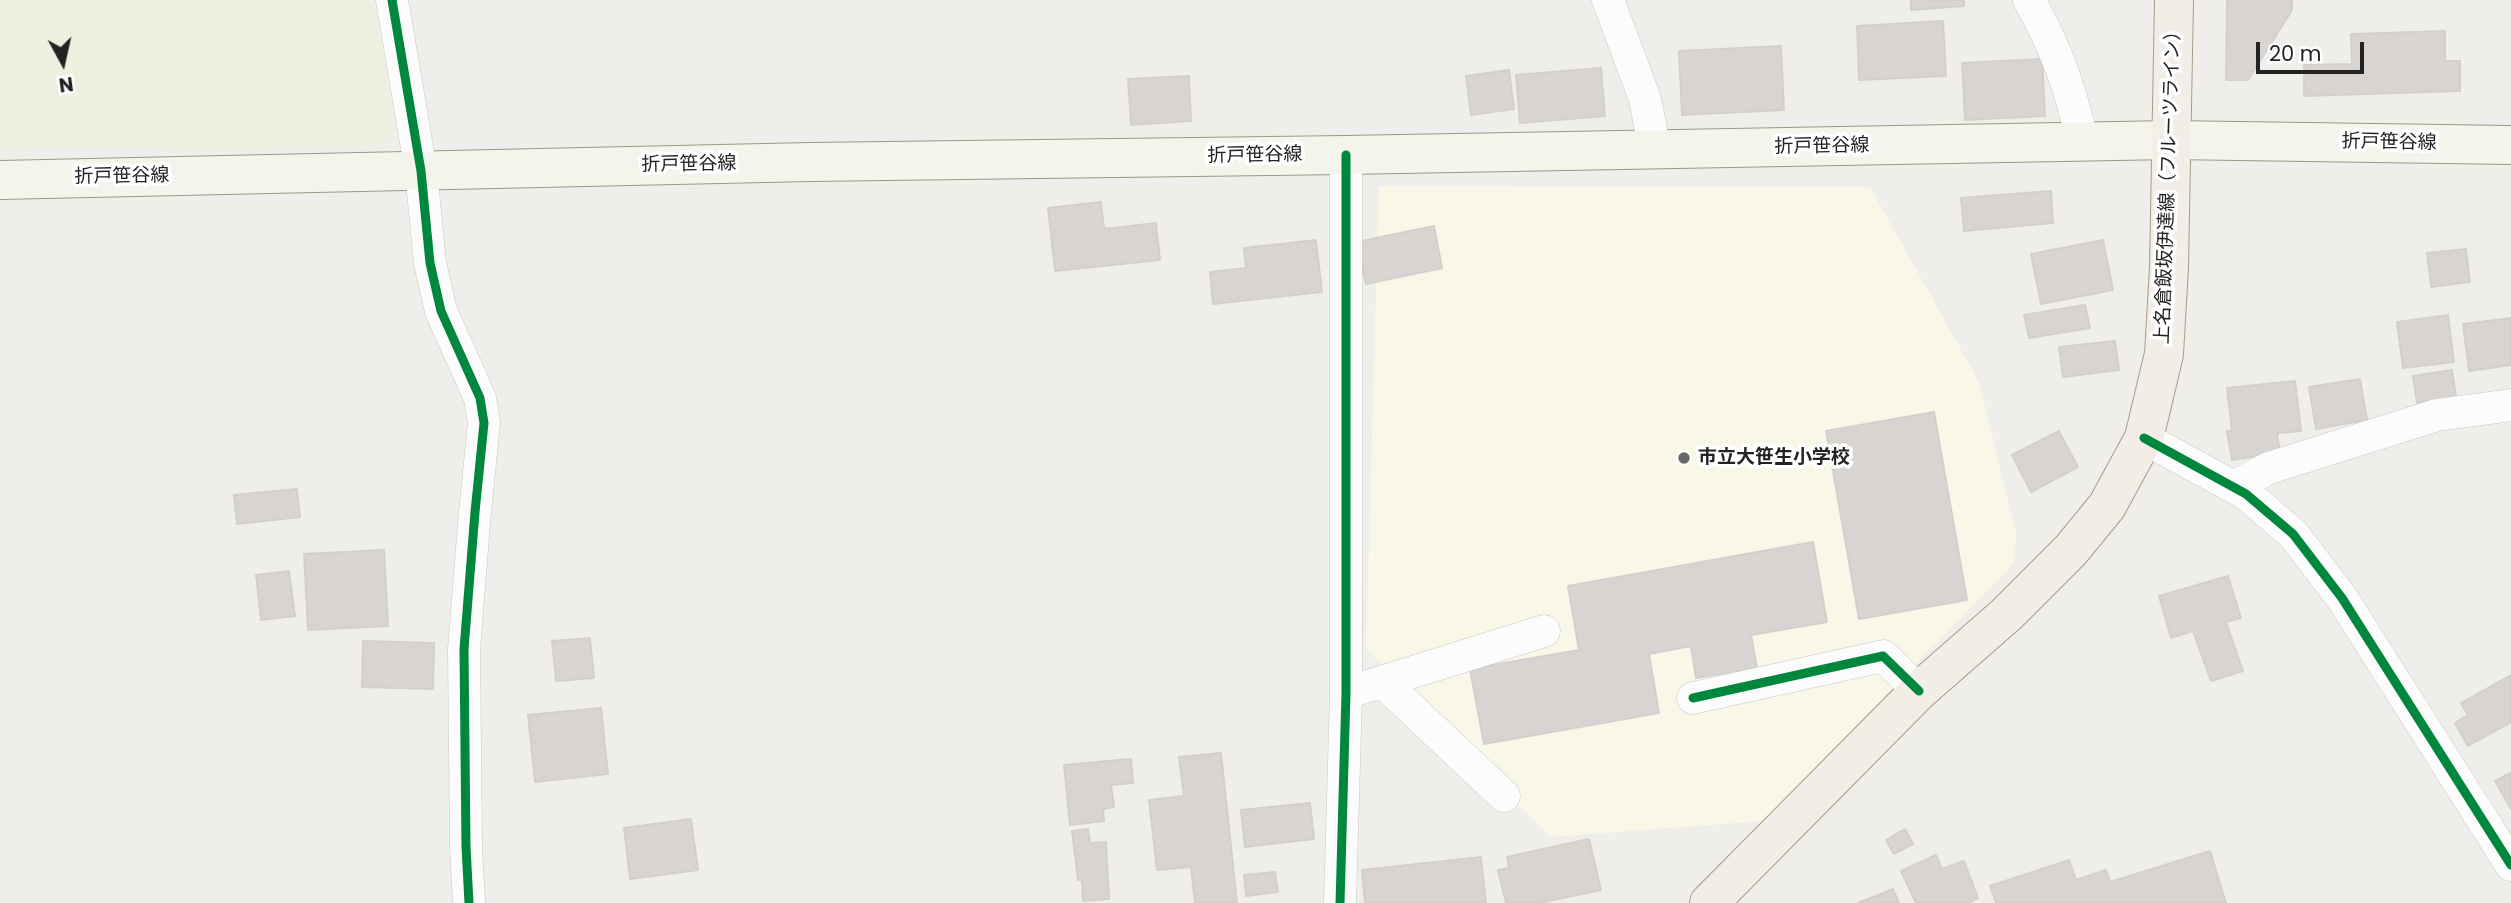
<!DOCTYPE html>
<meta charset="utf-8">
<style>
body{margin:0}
#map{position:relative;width:2511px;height:903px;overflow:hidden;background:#f0eeeb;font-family:Poppins,sans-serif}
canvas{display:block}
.north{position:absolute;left:28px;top:28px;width:70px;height:70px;-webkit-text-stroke:5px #fff;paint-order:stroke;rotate:172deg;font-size:19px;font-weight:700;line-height:28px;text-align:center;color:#222}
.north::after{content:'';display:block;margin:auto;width:24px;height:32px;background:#222;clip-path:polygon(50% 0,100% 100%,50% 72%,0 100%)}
.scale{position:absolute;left:2256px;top:42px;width:108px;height:32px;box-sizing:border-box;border:4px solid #222;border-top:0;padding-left:9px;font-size:21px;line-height:24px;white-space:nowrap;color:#222;-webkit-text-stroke:5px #fff;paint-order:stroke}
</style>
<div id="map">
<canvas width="2511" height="903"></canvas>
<div class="north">N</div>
<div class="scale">20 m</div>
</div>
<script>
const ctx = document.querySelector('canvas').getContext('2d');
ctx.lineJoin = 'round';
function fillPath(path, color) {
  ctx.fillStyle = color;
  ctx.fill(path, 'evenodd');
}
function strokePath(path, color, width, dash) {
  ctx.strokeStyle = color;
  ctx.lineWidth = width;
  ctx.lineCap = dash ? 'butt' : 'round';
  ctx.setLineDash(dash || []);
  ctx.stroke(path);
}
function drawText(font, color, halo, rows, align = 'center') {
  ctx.font = font + ' Poppins,"Noto Sans JP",sans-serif';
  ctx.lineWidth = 7;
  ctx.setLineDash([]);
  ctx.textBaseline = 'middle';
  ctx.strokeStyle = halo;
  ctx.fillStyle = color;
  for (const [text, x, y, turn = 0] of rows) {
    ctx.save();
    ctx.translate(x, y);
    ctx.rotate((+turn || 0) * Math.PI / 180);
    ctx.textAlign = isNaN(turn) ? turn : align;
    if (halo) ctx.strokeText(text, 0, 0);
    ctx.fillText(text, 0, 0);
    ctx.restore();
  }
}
const education = new Path2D(`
 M1379 186 1870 187 1979 382 2016 534 2014 563 1763 821 1550 837 1366 649Z`);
const farmland = new Path2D(`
 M0 0H373L396 127 377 146 0 148Z`);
const building = new Path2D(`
 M1911 0H1964V6L1911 10Z
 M2227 0H2292V10L2248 80H2226Z
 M1943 21 1946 76 1859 80 1857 26Z
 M2445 31V61H2460V91L2304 96V65L2352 64 2351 34Z
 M1781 46 1784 110 1682 115 1679 51Z
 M2042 59 2045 116 1965 120 1962 63Z
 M1601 68 1605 116 1520 123 1516 75Z
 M1509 70 1514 109 1471 115 1466 76Z
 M1189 76 1191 121 1131 125 1128 79Z
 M2051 191 2053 223 1964 231 1961 198Z
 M1101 202 1104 229 1156 223 1160 260 1055 271 1048 208Z
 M1434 226 1442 268 1366 284 1357 242Z
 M1316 240 1322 292 1213 304 1210 272 1246 268 1244 248Z
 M2103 240 2113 290 2041 304 2031 254Z
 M2466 249 2470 282 2431 287 2427 253Z
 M2085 305 2090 328 2029 338 2024 315Z
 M2448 315 2454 362 2403 368 2397 322Z
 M2511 318V365L2469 371 2463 324Z
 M2115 341 2119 370 2063 377 2059 347Z
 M2452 370 2456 397 2417 403 2413 376Z
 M2360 379 2367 420 2316 429 2309 387Z
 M2295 381 2301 431 2277 433 2280 453 2232 460 2227 431H2232L2227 388Z
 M1934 412 1967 600 1859 619 1826 431Z
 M2059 431 2078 467 2031 492 2012 455Z
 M297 489 300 517 237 524 234 495Z
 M1813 542 1827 622 1751 635 1757 668 1696 678 1691 646 1649 654 1659 713 1484 744 1470 669 1579 650 1568 586Z
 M384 550 388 626 308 630 304 554Z
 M289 571 295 616 261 620 256 575Z
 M2228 576 2241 618 2226 622 2243 671 2211 681 2193 631 2171 638 2159 596Z
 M590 638 594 678 556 681 552 641Z
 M363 641 434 643 433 689 362 687Z
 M2511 675V722L2468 746 2455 723 2468 715 2461 703Z
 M601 708 608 774 535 782 528 715Z
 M1221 753 1237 903H1195L1191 867 1157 870 1149 800 1184 796 1179 757Z
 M1131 759 1133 783 1111 785 1114 807 1103 809 1104 821 1070 825 1064 765Z
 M2511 773V809L2495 781Z
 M1310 803 1314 839 1245 847 1241 810Z
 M691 819 698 870 630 879 624 828Z
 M1088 829 1090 843 1106 842 1109 899 1083 901 1082 880H1078L1072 831Z
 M1905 829 1913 844 1894 854 1886 840Z
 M1589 839 1601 890 1539 903H1506L1498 870 1509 868 1507 857Z
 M2210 851 2226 903H1996L1990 886 2069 860 2076 880 2106 870 2110 882Z
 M1936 855 1942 869 1964 861 1978 898 1968 903H1916L1901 871Z
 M1481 857 1486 903H1365L1362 870Z
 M1275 872 1278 892 1246 896 1244 875Z
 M1893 889 1899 903H1858Z`);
const minor = new Path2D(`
 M392 0 421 171 430 263 441 311 480 398 484 423 475 512 464 649 466 847 469 903
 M1608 0 1645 99 1655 150
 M2029 0C2055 45 2072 91 2082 142
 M2144 438 2246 494 2293 534 2342 598 2511 865
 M2233 487 2269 468 2437 415 2511 405
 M1383 682 1504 796
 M1346 693 1544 631
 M1693 698 1883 656 1919 691
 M1340 903 1346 693V155`);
const secondary = new Path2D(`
 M0 180 810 162 1346 155 2171 140 2511 145`);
const primary = new Path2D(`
 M1709 903 1919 691 2007 614 2071 550 2107 506 2144 438 2164 354 2169 267 2174 0`);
const cycleway = new Path2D(`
 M392 0 421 171 430 263 441 311 480 398 484 423 475 512 464 649 466 847 469 903
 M2144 438 2246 494 2293 534 2342 598 2511 865
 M1693 698 1883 656 1919 691
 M1340 903 1346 693V155`);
const markers = [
 [1684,458,7,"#6a6968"]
];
const streetNames = [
 ["折戸笹谷線",2389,143,1],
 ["折戸笹谷線",1822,147,-1],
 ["折戸笹谷線",1255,156,-1],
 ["折戸笹谷線",689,165,-1],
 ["折戸笹谷線",122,177,-1],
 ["上名倉飯坂伊達線（フルーツライン）",2169,183,-88]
];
const poiNames = [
 ["市立大笹生小学校",1698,458]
];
fillPath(education, '#f8f7e8');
fillPath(farmland, '#efefdf');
fillPath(building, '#d7d4d2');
strokePath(building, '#d3d0cc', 2);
strokePath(minor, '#c9c8c7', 33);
strokePath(secondary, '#999a82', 40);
strokePath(primary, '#a79c86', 40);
strokePath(minor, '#fdfcfc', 32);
strokePath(secondary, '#f4f4ed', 38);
strokePath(primary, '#f3ede7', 38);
strokePath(cycleway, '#00873e', 9);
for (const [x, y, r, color] of markers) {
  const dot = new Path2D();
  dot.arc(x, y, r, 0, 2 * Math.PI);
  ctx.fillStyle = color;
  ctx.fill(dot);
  strokePath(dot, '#fff', 2.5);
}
drawText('19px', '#222', '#fff', streetNames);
drawText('bold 19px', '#222', '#fff', poiNames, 'left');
</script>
